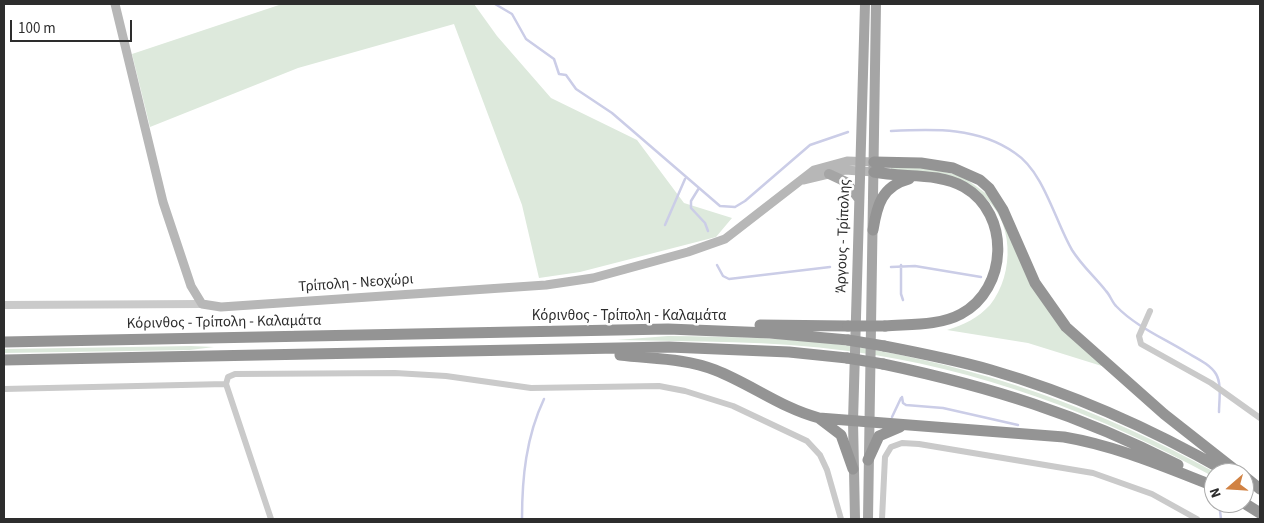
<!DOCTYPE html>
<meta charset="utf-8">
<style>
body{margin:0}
#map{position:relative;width:1264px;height:523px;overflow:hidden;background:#fff;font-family:"Source Sans 3",sans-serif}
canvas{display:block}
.frame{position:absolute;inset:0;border:5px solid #2d2d2d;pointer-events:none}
.north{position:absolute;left:1204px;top:463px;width:50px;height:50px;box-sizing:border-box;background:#fff;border:1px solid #ababab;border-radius:50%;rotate:251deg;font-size:14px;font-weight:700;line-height:20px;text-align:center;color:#2d2d2d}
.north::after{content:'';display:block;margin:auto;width:18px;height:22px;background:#d18243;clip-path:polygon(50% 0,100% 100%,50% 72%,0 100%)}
.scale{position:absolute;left:10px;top:20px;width:122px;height:22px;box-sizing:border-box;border:2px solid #2d2d2d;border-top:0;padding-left:6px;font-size:15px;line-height:18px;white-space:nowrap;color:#2d2d2d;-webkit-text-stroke:4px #fff;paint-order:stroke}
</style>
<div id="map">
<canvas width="1264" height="523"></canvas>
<div class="frame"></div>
<div class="north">N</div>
<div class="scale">100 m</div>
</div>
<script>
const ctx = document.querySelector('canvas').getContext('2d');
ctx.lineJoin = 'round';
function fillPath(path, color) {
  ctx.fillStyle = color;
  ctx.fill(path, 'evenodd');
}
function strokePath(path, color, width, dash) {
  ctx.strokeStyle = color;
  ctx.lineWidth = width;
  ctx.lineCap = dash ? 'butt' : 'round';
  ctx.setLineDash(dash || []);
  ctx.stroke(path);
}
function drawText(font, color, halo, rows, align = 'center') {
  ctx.font = font + ' "Source Sans 3",sans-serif';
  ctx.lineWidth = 5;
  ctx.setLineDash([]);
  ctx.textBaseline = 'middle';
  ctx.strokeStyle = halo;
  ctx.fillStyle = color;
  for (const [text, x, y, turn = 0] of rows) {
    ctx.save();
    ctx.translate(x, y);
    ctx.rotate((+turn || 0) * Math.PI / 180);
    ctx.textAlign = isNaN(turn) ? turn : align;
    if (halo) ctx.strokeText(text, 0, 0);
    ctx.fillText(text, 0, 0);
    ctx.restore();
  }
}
const green = new Path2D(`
 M282 4H474L497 36 551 98 637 140 684 203 732 218 716 237 580 272 539 278 522 205 454 24 298 68 150 127 132 54Z
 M891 165 923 167 962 176 995 200 1034 283 1105 367 1028 343 947 330C964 325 978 318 990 305 1015 274 1015 218 980 194 974 191 964 190 958 188 935 183 913 177 891 171Z
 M668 336C729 337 790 337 850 346 980 366 1101 409 1216 473L1214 477C1100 414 977 368 848 351 771 340 694 342 617 340Z
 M191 346 214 347 190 350 4 353V349Z`);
const stream = new Path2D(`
 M495 4 512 14 526 39 554 59 559 74 566 75 576 89 612 113 720 206 735 207 745 201 810 145 848 132
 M891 131C935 129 978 127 1015 153 1044 172 1055 221 1072 250 1082 266 1095 277 1106 291 1110 295 1112 302 1116 306 1135 326 1163 338 1186 352 1196 358 1210 364 1216 374 1222 384 1219 401 1219 412
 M699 188 691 201V208L705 223 708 231
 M665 225 685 179
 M717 265 723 276 729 279 830 267
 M901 265V294L903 300
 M891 267 915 266 981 277
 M902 397 903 403 906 405 943 408 1018 425
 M892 417 901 398
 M1220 511 1221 519
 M522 519C522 478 526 437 544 399`);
const minor = new Path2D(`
 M1150 311 1139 336 1141 344 1211 383 1260 418
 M4 389 226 384
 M271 519 226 384 228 377 235 374 395 373 446 376 531 388 659 386 685 391 733 406 807 441 820 455 827 470 841 519
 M882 519 885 457 891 447 902 443 919 444 1093 473 1152 494 1197 519`);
const tertiary = new Path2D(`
 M4 305 202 304`);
const secondary = new Path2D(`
 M115 4 163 202 191 286 202 304 221 307 546 285 593 278 688 252 725 239 814 170 847 161 874 162
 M803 180 845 170 874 172`);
const primary = new Path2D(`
 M829 174 846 182 859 199
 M855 519 853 421 865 4
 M868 519 876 4`);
const motorway = new Path2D(`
 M874 162 921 163 953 168 980 180 989 188 1003 210 1035 283 1066 327 1164 414 1239 473
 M874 172C903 178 938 172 964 187 1011 214 1008 289 961 314 939 326 909 324 885 326
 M873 230C877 205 882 186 909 179
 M760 325 848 326
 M4 342 668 329 770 333 848 340
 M884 346C920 353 956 360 991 370 1074 394 1152 429 1227 472
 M620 355C652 359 684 358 715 370 751 384 781 408 819 418L1064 437C1117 446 1165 467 1214 486
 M4 360 669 347 789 352 847 358
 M883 364C991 387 1078 414 1178 465
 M820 419 841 435 853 469
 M868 460 879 436 900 427
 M1244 476 1260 489
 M1244 503 1260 513`);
const motorwayBridge = new Path2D(`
 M848 326H885
 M848 340 884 346
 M847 358 883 364`);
const streetNames = [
 ["Άργους - Τρίπολης",844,236,-88],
 ["Τρίπολη - Νεοχώρι",356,284,-4],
 ["Κόρινθος - Τρίπολη - Καλαμάτα",629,317],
 ["Κόρινθος - Τρίπολη - Καλαμάτα",224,323,-1]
];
fillPath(green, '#dde9dc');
strokePath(stream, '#cbcde7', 2.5);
strokePath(minor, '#cacaca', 6);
strokePath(tertiary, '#cacaca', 8);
strokePath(secondary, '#b7b7b7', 9);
strokePath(primary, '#a5a5a5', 10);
strokePath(motorway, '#949494', 11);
strokePath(motorwayBridge, '#949494', 11);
drawText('15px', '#2d2d2d', '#fff', streetNames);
</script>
